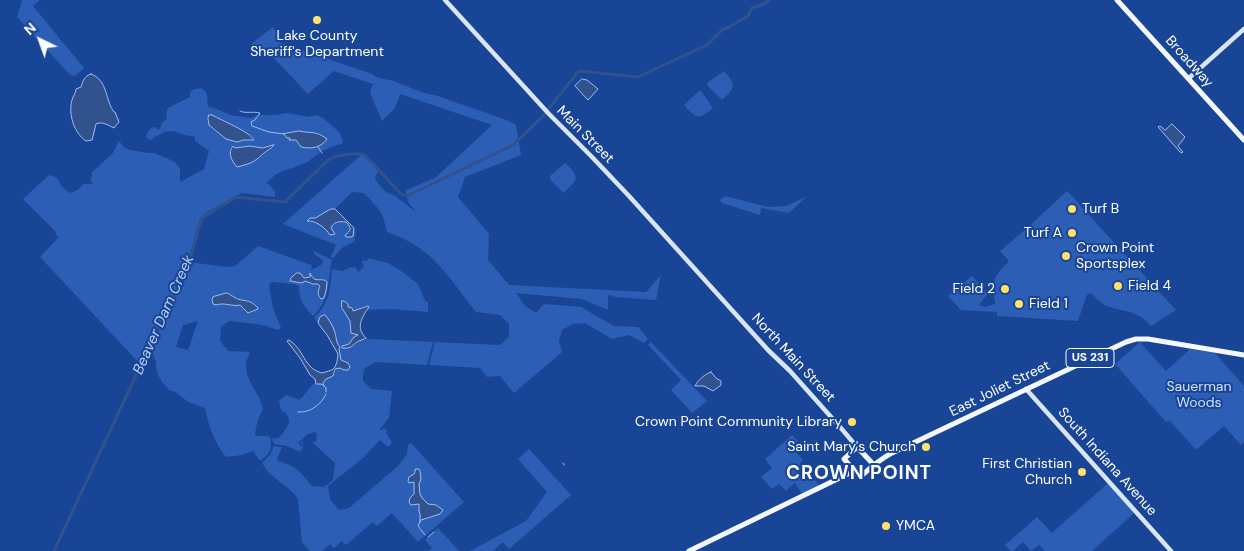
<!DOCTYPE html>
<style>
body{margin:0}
#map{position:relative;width:1244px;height:551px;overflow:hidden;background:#194596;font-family:"DM Sans",sans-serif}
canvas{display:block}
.north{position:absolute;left:15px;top:15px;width:50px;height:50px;-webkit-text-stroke:4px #194596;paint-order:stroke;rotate:318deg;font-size:14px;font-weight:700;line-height:20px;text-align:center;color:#fff}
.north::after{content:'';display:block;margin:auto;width:18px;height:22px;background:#fff;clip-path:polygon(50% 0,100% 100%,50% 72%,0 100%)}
</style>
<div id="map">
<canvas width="1244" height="551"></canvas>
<div class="north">N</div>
</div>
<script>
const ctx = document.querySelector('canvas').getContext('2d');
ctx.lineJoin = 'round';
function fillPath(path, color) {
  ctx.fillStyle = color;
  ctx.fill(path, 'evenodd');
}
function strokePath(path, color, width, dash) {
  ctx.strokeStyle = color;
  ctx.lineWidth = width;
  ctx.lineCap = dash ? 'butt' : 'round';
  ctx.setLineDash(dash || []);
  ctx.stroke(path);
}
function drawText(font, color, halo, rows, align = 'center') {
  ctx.font = font + ' "DM Sans",sans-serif';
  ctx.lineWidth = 4;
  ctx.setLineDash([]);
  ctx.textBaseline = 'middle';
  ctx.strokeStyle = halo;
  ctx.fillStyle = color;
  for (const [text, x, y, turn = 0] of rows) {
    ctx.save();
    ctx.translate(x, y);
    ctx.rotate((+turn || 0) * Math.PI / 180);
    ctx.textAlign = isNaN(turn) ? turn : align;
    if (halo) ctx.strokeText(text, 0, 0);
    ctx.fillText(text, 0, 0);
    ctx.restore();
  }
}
const green = new Path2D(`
 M22 0H40L33 6 84 68 75 76 70 75 17 17Z
 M273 27 276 32 275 41 372 74C377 79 387 79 394 81 407 86 420 93 435 95L509 121 516 125 521 155 465 177 458 197 489 234 488 260 509 285 646 292 661 275 656 300 616 297 608 295V310L582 299 516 293 525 306 536 313 544 304 581 307 614 326 638 327 648 339 644 343 629 335 612 339 585 323 573 324 562 330 559 341 562 352 514 393 500 376 487 377 480 368 429 365 435 342 500 345 509 337V324L500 315 476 312C447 276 434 248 387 232 383 211 378 208 364 193L352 192 335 209H331L308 222 310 221C318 223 324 228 330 233L333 232 331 228C333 222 339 221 346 222 351 227 352 232 345 235L355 231 354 228 356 232 354 242 343 247 333 258 331 257 336 245 283 224 361 155 366 158 379 171 375 177C377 184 382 187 386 192L395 196 416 212 408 202 406 190 435 178 492 125 400 94 395 108 382 121 370 93 373 84 334 71 308 94 267 51 251 44Z
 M724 71C736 85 736 87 722 100L707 85V83Z
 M195 89C197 89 200 88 202 89 208 91 208 100 207 104L209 107 214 108 230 115 251 118 257 115H277L287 113 309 117 316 115 323 118 332 126 339 132 343 141 342 144C335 145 327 149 320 152 316 155 312 159 307 162 291 170 281 168 266 183L269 184 275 192V197L242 193 209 211 200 218 188 262 227 267 235 266 258 246 311 265 312 266 311 270 321 265 323 261 316 255 313 253 314 251 332 260C327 282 331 299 313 316 302 304 300 302 299 286L294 284 272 282 269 285 273 308 281 328 277 330C262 323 246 323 229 321L221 327 220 341 228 351 250 352C249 356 246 360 246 364 245 381 260 393 263 409 258 418 256 426 255 436H267L270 437C273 450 270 453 260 461L253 451 242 455 226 457C215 444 208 425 205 408L188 402 176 392 169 390 162 382 157 373 156 367V362L150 349 155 339H153L140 364 40 257 58 238 54 230 23 199 49 175C57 177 58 178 61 185 63 188 67 191 70 193L78 190 83 184H93L90 179 92 176 91 173 113 153 119 141C120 142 123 146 124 147 128 151 149 153 155 153L175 162 180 169V182L204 169 209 151 195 141V137C187 135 181 135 174 131L164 132 150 140 148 139V138L146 137C147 132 150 127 156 127L158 130H159L162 123 167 119 166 114 168 108 190 97V92ZM209 115C220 118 230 124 240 130 245 133 250 134 254 139L252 141C245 139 241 143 235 142 228 140 211 130 208 123 207 119 208 118 209 115ZM299 131 307 133 316 132 326 138 327 141C318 147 311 149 301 147L296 140 291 139 286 133ZM273 145V147L260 157 238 167C230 159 232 159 230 148L250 146 262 148ZM298 272 304 278 310 277V275L314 280H325L326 281V291L323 298 321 299 319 297 318 291 320 286 318 284H313L305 281 299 283 291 278ZM226 293C231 294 232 296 236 298 245 302 252 300 258 309L257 310H255L250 313 246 312 240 305C232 307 225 302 217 305L213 298ZM198 321 188 350 176 347 183 325Z
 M699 91H701L713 108C698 120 697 119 684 105Z
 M565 163C581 178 578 180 563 193L550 179V176Z
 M1067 191 1074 198 1087 213 1176 310 1151 326 1143 318 1133 313 1106 306 1099 301 1091 293 1088 294 1086 297 1078 321 997 316V312L961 310 948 296 972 276 988 294 979 305 984 307 995 304C992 279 992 279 1009 261L1000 251 1027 228Z
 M725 196 768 207 786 206 806 197 789 213 761 208 760 215 722 203 720 200Z
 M367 258 388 263 404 273 418 284 425 301 428 302V312L391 309 367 310 369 307 365 306 353 311 352 308 348 307V304L344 301 341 304 342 308 350 321 351 333 358 335 354 337 349 345 342 346V348C353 349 355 341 365 340L366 337 369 339 433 342 427 365 376 362 365 368 363 373V381L371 389 392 391 389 418 380 429 382 431 383 428 387 430 386 433 392 443 388 447 380 440 363 458 328 486 330 499 339 510 349 508 398 466 407 454 408 445 411 443 464 502 418 542 392 513 377 526 373 522 346 545 341 541 334 548 330 544 322 551H310L302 542 298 499C292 489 281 484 273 476 268 473 265 467 262 463L270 455 274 446 282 447 277 459 278 461C296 465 301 473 312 486L324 487 333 480 335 463 312 442H316L317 434 315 432 308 434 298 443 302 447 301 443 302 441H304L302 443 303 447 300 452 287 446 274 444 272 438 275 439 280 437 289 424V419L285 412 282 411 280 407 279 401 286 395 300 400 312 385 315 383 317 384H323L326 379 333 377 337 368H340L344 370 347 362C338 360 341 357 339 349L340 347C333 338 335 322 324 315L320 316 318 323 314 318C330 302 330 290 332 269L342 271 351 267 356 268 358 272 364 267 362 262 363 260 367 261 368 259Z
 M651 342 707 401 692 413 671 390 681 380 651 348 648 345Z
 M1140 342 1166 371 1190 349 1215 353 1244 386V442L1241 445 1224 426 1196 450 1170 421 1166 422 1115 364Z
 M792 435 798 441 791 447 803 460 800 464 820 486 802 494 795 483 786 491 779 484 772 489 761 477 772 468 765 459Z
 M529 449 571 495 509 549 503 542 493 551H470L526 521 547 492 518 459Z
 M1108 483 1134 513 1092 551H1045L1039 545 1031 551 1023 542 1013 551H1011L1005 545 1037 517 1052 533Z
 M438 528 459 551H428L432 548 425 540Z`);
const water = new Path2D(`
 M91 74C108 80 105 100 114 112H115L119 122 114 128C108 125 102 121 96 124L92 140 86 141C74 133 68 114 72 100 73 96 76 93 76 89L81 87C83 81 84 76 91 74Z
 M582 79 587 80 598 89 588 100 575 86Z
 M209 115H212C221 120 250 132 254 140H244L237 142 226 139 209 125 208 119Z
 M1172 124 1185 137 1178 146 1183 152 1182 153 1180 152 1158 127 1160 126 1165 130Z
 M299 131C313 134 315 130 327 139 321 148 311 149 301 147L296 140H289L290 138H287L284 134Z
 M274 145C271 149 268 150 264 153 253 163 252 163 237 167 232 161 227 153 233 146L235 148 250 146 262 148Z
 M331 209H335L354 228 353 236 351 237H346L345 235C351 231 352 228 346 222 339 221 333 222 331 228L335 234 330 235C326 228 315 220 307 221L310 218H315Z
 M297 273H300L304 278 310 277V273C315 285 321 276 327 282L326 291 324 298 321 299C317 295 318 291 320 286L318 284H313L305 281 302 283 290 281 291 278Z
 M227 293C230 294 232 296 234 297 243 303 248 297 258 308V309L248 313 240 305C232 307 225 302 216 305L213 304 212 300 213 297Z
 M342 301H344L348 304V307L352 308 353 311 368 306 369 307C362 317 355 328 366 338 364 339 362 340 359 341 351 345 353 349 342 348V346L349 344 354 337 358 335 351 333 350 321 342 308Z
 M325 315C329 319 332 325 334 330 337 336 335 342 340 347L339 349 341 360 348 363 350 367 348 370H344L340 368 335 369 333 376 326 379 323 383 324 386 321 384H316L315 379 310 375 300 358 287 341 289 340C305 350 303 368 322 373L332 370 335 367 337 362 338 354 327 335 318 323 320 317Z
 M711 372 716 378 721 381V385L713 391 704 386H695C698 380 705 374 711 372Z
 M416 469H419L420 471 421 479 419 484 420 494 422 498 428 504 436 505 443 510 440 514 421 520 420 522V514L419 511V504L411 505 409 502 410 498 414 494V482L409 483 408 481 409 477 414 474Z`);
const stream = new Path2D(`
 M240 111C245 114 253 111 260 113L258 116
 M257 117 255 120 251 122 252 126 269 132 284 134
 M318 147 322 153
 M324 386 326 388V392
 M298 412C301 412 304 412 307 411 315 409 323 401 326 394
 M563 463 564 465
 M420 522 418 526 425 535
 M428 537 434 532`);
const river = new Path2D(`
 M409 195 513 145 542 117 577 73 580 71 638 77 707 45 722 30 729 27 748 16 752 8 762 5 770 0
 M54 551 139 369 187 272 200 223 202 218 236 197 285 202 328 160C336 155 357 152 365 155L401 194 408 196`);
const secondary = new Path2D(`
 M445 0 549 114 592 157 629 196 768 350 790 371 840 427 857 447
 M1189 78 1244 29
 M1026 389 1171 551`);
const primary = new Path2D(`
 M1117 0 1244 140
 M874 465 857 447 844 459 860 477C869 469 879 460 890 454L1126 342 1136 339H1148L1244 355
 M689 551 854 471`);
const markers = [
 [317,20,5,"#ffe16b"],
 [1072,209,5,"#ffe16b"],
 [1072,233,5,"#ffe16b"],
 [1066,256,5,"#ffe16b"],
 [1118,286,5,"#ffe16b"],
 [1005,289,5,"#ffe16b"],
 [1019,304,5,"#ffe16b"],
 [852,422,5,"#ffe16b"],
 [926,447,5,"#ffe16b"],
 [1082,472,5,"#ffe16b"],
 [886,526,5,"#ffe16b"]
];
const shields = [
 [1090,358,48]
];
const shieldNames = [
 ["US 231",1090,358]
];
const poiNames = [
 ["Lake County",317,36,"center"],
 ["Sheriff's Department",317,52,"center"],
 ["Turf B",1082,209],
 ["Turf A",1062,233,"right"],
 ["Crown Point",1076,248],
 ["Sportsplex",1076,264],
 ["Field 4",1128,286],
 ["Field 2",995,289,"right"],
 ["Field 1",1029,304],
 ["Crown Point Community Library",842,422,"right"],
 ["Saint Mary's Church",916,447,"right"],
 ["First Christian",1072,464,"right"],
 ["Church",1072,480,"right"],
 ["YMCA",896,526]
];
const streetNames = [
 ["Broadway",1189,62,48],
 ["Main Street",585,135,45],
 ["North Main Street",793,358,47],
 ["East Joliet Street",1000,389,-26],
 ["South Indiana Avenue",1107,462,48]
];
const parkNames = [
 ["Sauerman",1199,387],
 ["Woods",1199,403]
];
const waterNames = [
 ["Beaver Dam Creek",164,315,-66]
];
const districtNames = [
 ["CROWN POINT",859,474]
];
fillPath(green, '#2c5eb5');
fillPath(water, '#32528e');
strokePath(water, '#9ebef3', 1);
strokePath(stream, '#9ebef3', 1);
strokePath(river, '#32528e', 3);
strokePath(secondary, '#dae5fb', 4.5);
strokePath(primary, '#f5f8ff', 5);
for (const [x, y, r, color] of markers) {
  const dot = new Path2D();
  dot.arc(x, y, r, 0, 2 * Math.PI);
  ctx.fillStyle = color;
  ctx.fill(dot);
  strokePath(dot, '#194596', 2);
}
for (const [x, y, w] of shields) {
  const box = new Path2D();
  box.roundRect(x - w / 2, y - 9.5, w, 19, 4);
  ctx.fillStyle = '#194596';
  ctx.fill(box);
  strokePath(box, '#fff', 1);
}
drawText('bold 12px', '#fff', null, shieldNames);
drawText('14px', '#fff', '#194596', poiNames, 'left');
drawText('14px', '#fff', '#194596', streetNames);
drawText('14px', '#d2e2fc', '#194596', parkNames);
drawText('italic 15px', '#b8cff7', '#194596', waterNames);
ctx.letterSpacing = '1px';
drawText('bold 19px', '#fff', '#194596', districtNames);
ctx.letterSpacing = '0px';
</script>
